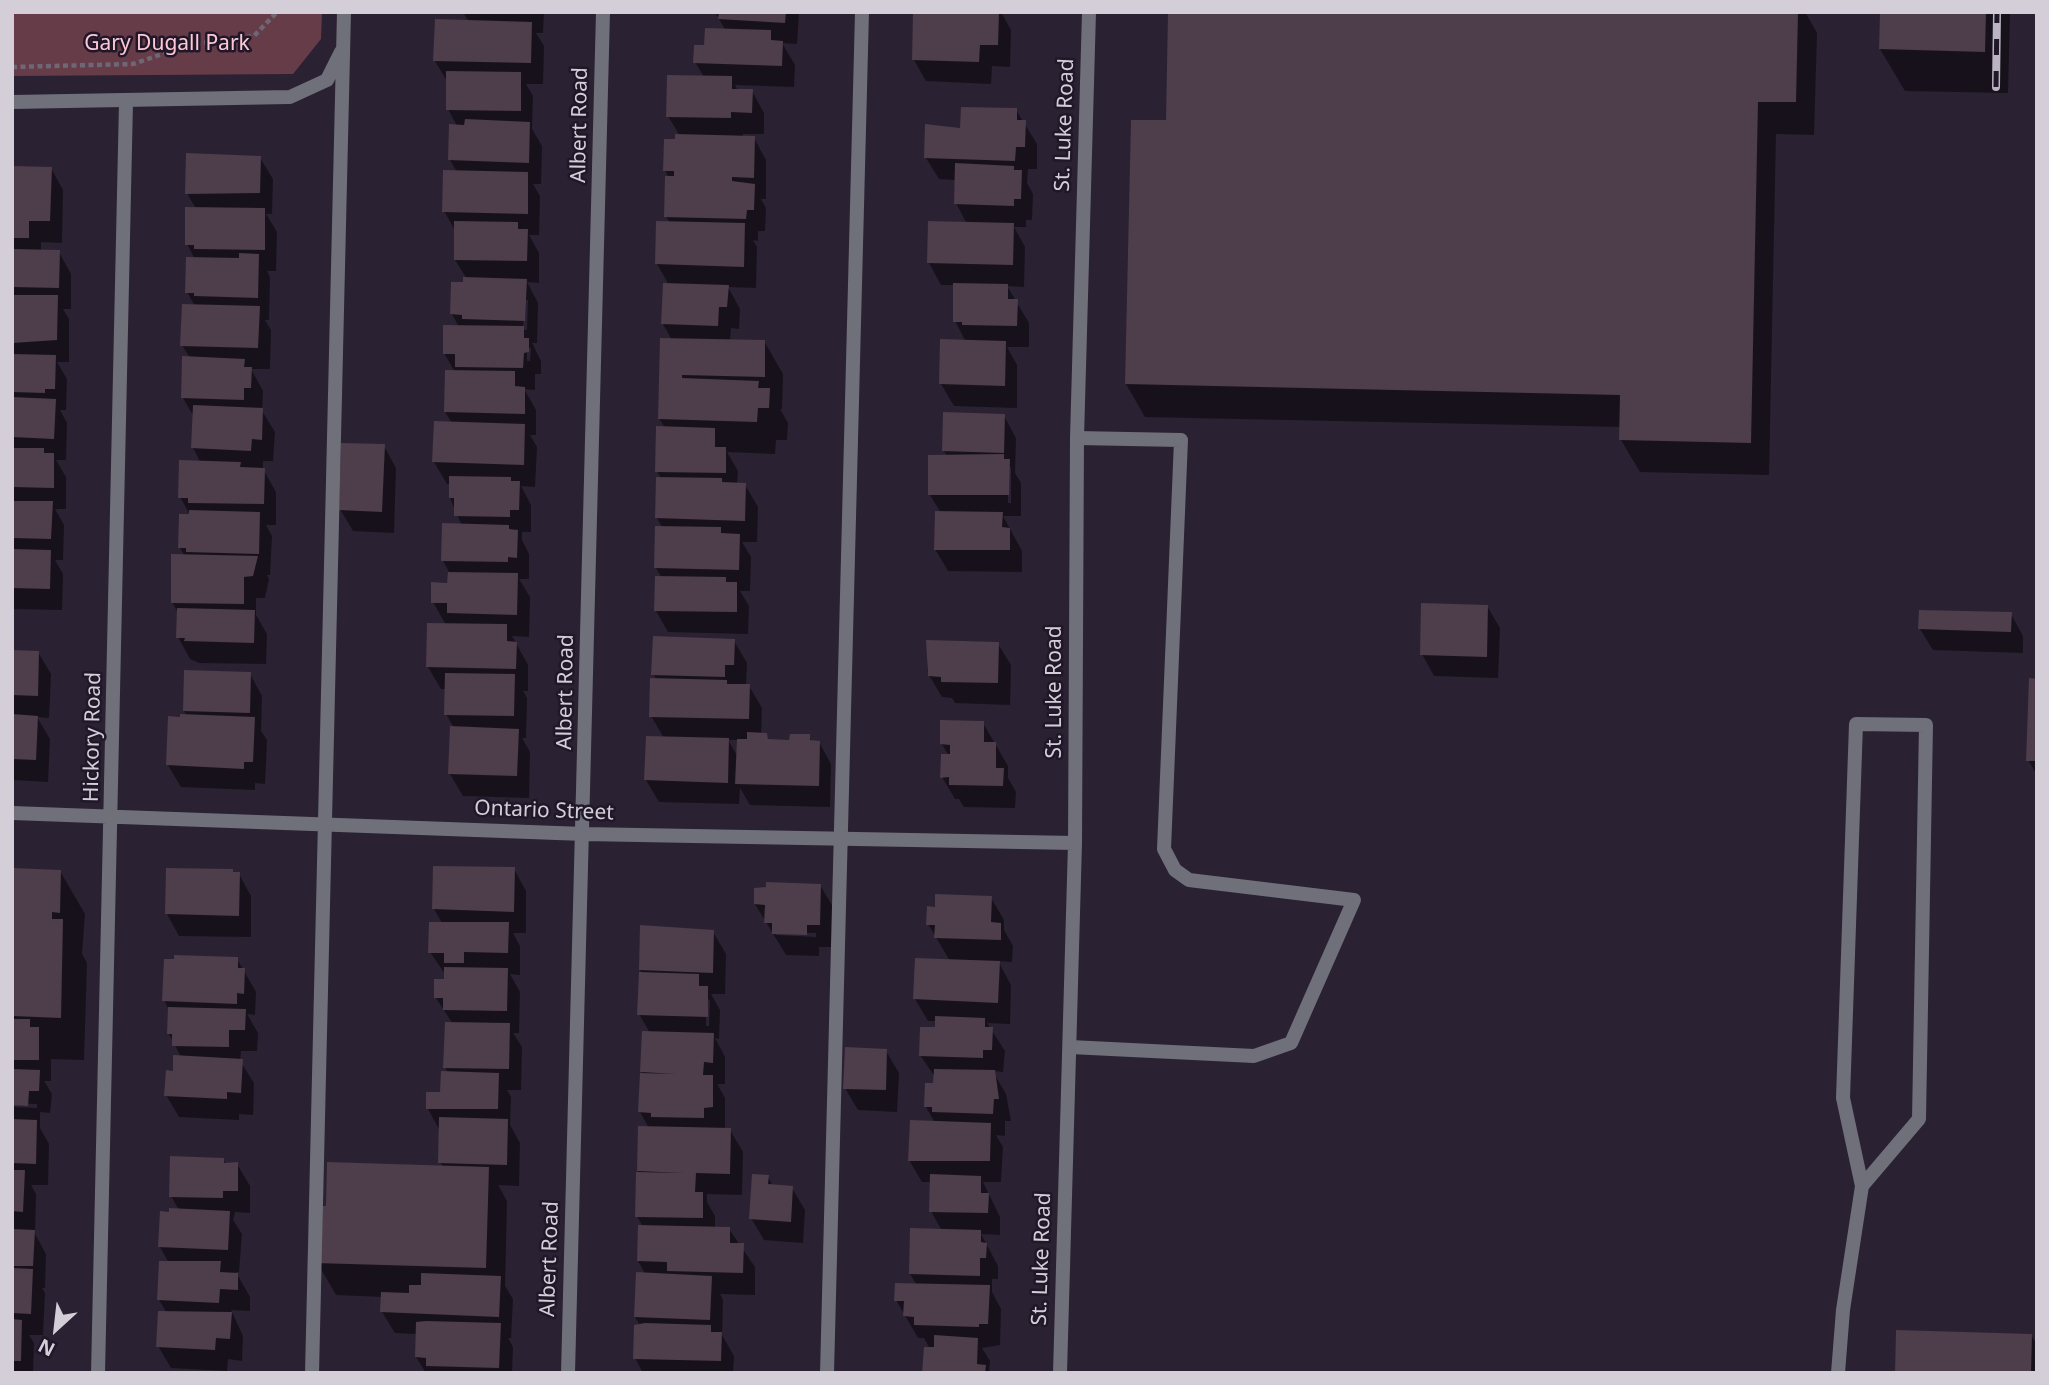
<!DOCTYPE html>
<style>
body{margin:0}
#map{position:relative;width:2049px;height:1385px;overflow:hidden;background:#2a2132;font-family:"Noto Sans",sans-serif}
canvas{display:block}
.frame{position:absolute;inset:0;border:14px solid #d4ced9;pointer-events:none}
.north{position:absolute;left:21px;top:1294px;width:70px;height:70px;-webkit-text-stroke:5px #201828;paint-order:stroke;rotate:207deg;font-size:19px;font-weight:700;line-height:28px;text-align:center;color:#d4ced9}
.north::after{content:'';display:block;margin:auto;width:24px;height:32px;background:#d4ced9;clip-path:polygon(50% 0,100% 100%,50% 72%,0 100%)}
</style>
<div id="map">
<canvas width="2049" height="1385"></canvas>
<div class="frame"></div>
<div class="north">N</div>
</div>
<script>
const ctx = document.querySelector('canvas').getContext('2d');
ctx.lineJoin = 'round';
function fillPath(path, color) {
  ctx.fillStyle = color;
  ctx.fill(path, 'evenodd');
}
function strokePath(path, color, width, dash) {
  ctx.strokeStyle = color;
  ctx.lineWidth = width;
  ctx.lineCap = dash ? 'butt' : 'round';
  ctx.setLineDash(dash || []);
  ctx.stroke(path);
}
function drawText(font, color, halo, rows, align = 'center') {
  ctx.font = font + ' "Noto Sans",sans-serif';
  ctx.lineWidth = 5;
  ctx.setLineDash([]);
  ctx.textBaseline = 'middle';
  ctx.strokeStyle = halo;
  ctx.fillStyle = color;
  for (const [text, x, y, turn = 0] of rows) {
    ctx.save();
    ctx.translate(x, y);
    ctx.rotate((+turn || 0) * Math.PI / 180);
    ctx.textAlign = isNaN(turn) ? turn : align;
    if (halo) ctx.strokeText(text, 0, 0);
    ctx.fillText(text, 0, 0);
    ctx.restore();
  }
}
const green = new Path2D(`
 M12 12H322L321 39 293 74 12 76Z`);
const shadow = new Path2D(`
 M463 12H544L543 33H536L544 46 543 84H526L533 96 532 129 542 146 541 184H533L540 196 539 235H529L539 253V283L527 282 538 303 537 343H532L541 361V374H535V390L524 389 536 410V435H530L537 447 535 487 521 486 531 505V532H522V540L529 554V579H519L530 597 529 637 512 636 528 665V691H523L527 698 526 738H522L530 752 529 798 463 796 450 774 454 728 446 714V689H441L428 667 446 625 433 602 449 585V572L443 561 462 526 450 498V484H447L434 462 452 423 445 412 455 372 444 353 459 327 452 314 467 279 455 260 456 232 444 211 457 172 450 160 457 126 448 109V83L435 61 469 22ZM524 300H528L527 330H523ZM527 348H531L530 361H527Z
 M715 12H799L797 44 782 43 795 65 794 87 735 85 738 91H752L764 113V134H743V138H754L766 160V199H761L766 208 765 231H758V241L753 240 757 247 756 288 728 287 740 309 739 329 731 328 730 341H764L783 374 782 409H780L788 423 787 440H776L775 454 727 452 738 471 737 484 745 485 758 507 757 542H742L751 557 750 591H740L749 606 748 634 668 632 656 611 662 578 656 568 662 527 657 518 661 478 657 471 665 428 659 418 672 340 663 324 669 285 657 264 670 223 666 216 669 178 665 170 680 136 668 116 704 77 695 62 706 47 726 31Z
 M915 12H1001L1011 30 1010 67 992 66 991 84 926 81 914 60Z
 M1170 12H1805L1817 33 1814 135 1776 134 1769 475 1640 472 1621 440V427L1145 417 1126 384 1167 122Z
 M1881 12H2010L2008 93 1905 91 1880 49Z
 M1016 110 1037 144V169H1028L1027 183 1033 194 1032 220H1026V227H1014L1025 247 1024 287 1007 286 1029 323V347H1007L1017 365V408L954 406 941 384 966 342 955 321V285H941L929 263 967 224 956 203V180L939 179 926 158 962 130Z
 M260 158 273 179 272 214H266L277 232 276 271H267L270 277 269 320H265L271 330 270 369H251L263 391 262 411 275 432 273 461H263V469L276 492V525H266L272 536 270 575H267L269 579 265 598H256V615L267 634 266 664 199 663 190 659 178 637V613L172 602 185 556 180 548 190 515 180 497 201 463 193 448 194 417 183 398 190 358 182 345 195 306 187 292 195 259 187 244 196 209 187 193Z
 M12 167 51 168 63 190 62 243 41 242V251L59 252 71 274V309H63L69 319V362H57L67 379 66 410H60L67 423 66 460H56L66 477V509H55L64 525 63 560H55L63 574 62 610 12 609Z
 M1004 416 1016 438 1015 473 1021 483V516H1003L1022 551V572L948 571 935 549 941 513 930 495 947 456 944 451ZM1008 464 1011 468V503H1008Z
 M384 446 396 468 394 533 353 531 340 509Z
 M1487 606 1500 628 1498 678 1434 676 1422 654Z
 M2011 614 2023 636V653L1933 650 1920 629Z
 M734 641 747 663 746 686H749L762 708 761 735H766L770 741 791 742 809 736 812 742H819L831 764 830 807 750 805 740 788 739 804 659 802 646 780 664 738 651 716 657 680 653 674ZM728 740H738V757Z
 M927 642 998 644 1011 665 1010 705 955 703 952 698 942 697 927 672Z
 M12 652H38L51 674 49 718 37 717 50 739 48 782 12 780Z
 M250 674 262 696 261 731 267 740 265 784 255 783V790L181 787 168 765 182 719 187 716 184 711Z
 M2037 680V775L2028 760Z
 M983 723 1008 766V778L1016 792 1015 808 964 807 959 799H955L942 777 949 756 942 744Z
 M514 869 526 891V933H513L520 946V975L510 974 520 992 519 1033H513L522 1047 521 1090H507L511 1097 510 1125 520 1143 519 1186 498 1185 507 1201 505 1286 513 1299 511 1338H508L513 1347 512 1373H426L416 1357 417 1334 395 1333 382 1312 383 1297 336 1295 317 1262 328 1208 443 1167 440 1162V1131L428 1109 442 1094 448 1073 445 1067 453 1024 436 998 445 981V974L430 952 442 923 434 909Z
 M12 870 60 871 85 914 82 954 87 963 84 1060 51 1059V1081H44L52 1094 50 1113 40 1112V1128L49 1144 48 1185H31L36 1194 35 1234 46 1254 45 1288H42L45 1293 43 1335H29L34 1343 33 1373H12V1107L37 1108V1104L12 1103Z
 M234 874H239L251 896V937L179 936 167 914Z
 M820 885 833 907 832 947H819V956L786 955 755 904ZM776 932 816 933V937L776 935Z
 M991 898 1004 920V930L1013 946 1012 962 998 961 1011 985 1010 1024 987 1023 1005 1051 1003 1072 995 1071V1075L1006 1094 1011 1121H1005V1136L996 1135 1003 1147 1001 1182H983L1000 1217V1235L981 1234 998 1266V1279H992V1292L1001 1309 1000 1345 982 1348 990 1361 989 1373H924L930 1349 924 1338H918L896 1300 917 1285 910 1274 942 1231 931 1211V1182H922L909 1160 935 1123 926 1107 935 1077 920 1055 937 1029V1021H928L915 999 950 961 928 924Z
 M713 932 726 954 725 994H711L720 1010 719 1039 715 1038 725 1057V1084H717L725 1098V1130H730L743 1152 742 1195 707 1194V1202L715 1216V1229H729L755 1267V1295L720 1294 723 1300 722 1335 734 1356 733 1373H643L635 1358 641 1327 635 1317 646 1275 638 1261 643 1227 637 1216 639 1128H649L640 1112 642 1071 650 1033 639 1014 643 974 640 970ZM706 997 710 1001 709 1026H706Z
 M237 959 256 992 255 1015 247 1014 258 1033 257 1051H241L240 1061 254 1083 253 1115 239 1114V1120L179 1117 166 1095 181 1057 169 1034V1010L164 1000Z
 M886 1051 899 1073 897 1112 858 1110 845 1088Z
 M223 1159 226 1164H237L250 1186V1213L235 1212 233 1220 242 1234 239 1272H236L250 1297V1311L231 1310 243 1336 242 1361 228 1359 227 1371 171 1368 158 1346 167 1313 159 1300 169 1263 160 1247 170 1213 179 1210 171 1196Z
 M768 1177 773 1186 792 1188 805 1210 803 1243 764 1240 751 1218Z
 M2031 1335 2037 1345V1373H1897Z`);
const building = new Path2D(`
 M719 12H786L785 23 718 19Z
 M913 12H999L998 45H980L979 62 912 60Z
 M1168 12H1798L1796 102H1758L1751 443 1619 440 1620 395 1125 384 1131 120H1166Z
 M1880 12H1986L1985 52 1879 49Z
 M435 19 532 22 531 63 433 61Z
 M705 28 771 30V40L783 41 782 66 693 63 694 45H704Z
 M446 71 521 72V111L446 110Z
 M667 75 732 76V89H753L752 113 731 112V118L666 117Z
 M961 107 1017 108V120H1026L1025 147H1016L1015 161 924 158 925 124 960 128Z
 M465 119 530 122 529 163 448 160 449 124 464 125Z
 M675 134 755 136 754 178 732 177V181L755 184 754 210H747L746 219 664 217 665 176H674V171H663L664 139H675Z
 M186 153 261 156 260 193 185 194Z
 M955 163 1014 166V170H1022L1021 199H1014V206L954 204Z
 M12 166 52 167 50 221H29V238H12Z
 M443 170 528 172V214L442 212Z
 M185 207 265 208V250L194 249V245H185Z
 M454 221 518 222V229H528L527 261 454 260Z
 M656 221 745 223 744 267 655 264Z
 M928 221 1014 223 1013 265 927 263Z
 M12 249 60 250 59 288 12 287Z
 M239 253 259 254 258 298 194 296V293H185L186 257 239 258Z
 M463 277 527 279 525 321 462 319V315L450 314 451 282H463Z
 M663 283 729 285 727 307H719L718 326 661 324Z
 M953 283 1008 284V299H1018L1017 326 962 325V322H953Z
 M12 295H58L57 340 12 343Z
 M182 304 260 306 258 348 180 346Z
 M443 325 524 326V338H529V352L524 353 523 368 455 367V354H443Z
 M660 338 765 340V377L682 375V378L759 381 758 388H770L769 408H758L757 422 658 419Z
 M940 339 1006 341 1005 386 939 384Z
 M12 354 56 355 55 389H45V393L12 392Z
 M182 356 245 359 244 367H252L251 388H244V400L181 398Z
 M445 370 515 371V386L525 387V414L444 412Z
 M12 397 56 399 54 439 12 437Z
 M193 405 263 408 262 440 252 439 251 451 191 448Z
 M943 412 1005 414 1004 453 942 451Z
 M434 421 525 424 524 465 432 462Z
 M656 426 715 428V447H726V473L655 472Z
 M341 443 385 444 382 512 339 510Z
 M12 448H44V453H54V488L12 487Z
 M1004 454V459H1010L1009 495H928V455Z
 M179 460 241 462 240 467 265 468 264 504 188 503V498H178Z
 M449 476 511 477V481H520L519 510H510V517L454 516V498H449Z
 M656 477 722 478V482L746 483 745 521 655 518Z
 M12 501H53L51 539 12 538Z
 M189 510 260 512 259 554 186 552V548H178L179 514H189Z
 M935 511 1003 512 1002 527 1010 528V550H934Z
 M442 523 509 525V529L518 530 517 558 508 557V562L441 561Z
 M655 526 721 527V533L740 534 739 570 654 568Z
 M12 549 51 550 50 589 12 588Z
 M171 554 258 556 253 576 244 577V604L171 603Z
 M448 572 518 573 517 615 447 613V603H431V582L447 583Z
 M655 576 726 577V582H737V612L654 611Z
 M1421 603 1488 605 1487 657 1420 655Z
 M177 608 255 610 254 643 184 641 185 638H176Z
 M1919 610 2012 612 2011 632 1918 629Z
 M427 623 507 624V641L517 642 516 669 426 667Z
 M653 636 735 639 734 665H725V677L651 675Z
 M926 640 999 642 998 683 941 682V677L928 676Z
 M12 650 39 651 38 696 12 695Z
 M184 670 251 672 250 713 183 711Z
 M445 673 515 674 514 716 444 715Z
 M650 678 727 680V684H750L749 719 649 717Z
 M2029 678 2037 679V761H2026Z
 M12 714 38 716 36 760 12 759Z
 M180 714 255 717 253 762H244V769L166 765 168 716 180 717Z
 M940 720 984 721V742H996V768H1004L1003 786 949 785V777L940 778 941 754H950V745L940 744Z
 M450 726 519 729 517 776 448 774Z
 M747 732 767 733 768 739 789 740 790 734H810V740L820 741 819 786 735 784 737 739H747Z
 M646 736 729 738 728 783 644 780Z
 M433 866 515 867 514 912 432 909Z
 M12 868 61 870 60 913 52 912V919H63L61 1018 12 1016Z
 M166 868 233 869V872H240L239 916 165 914Z
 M766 882 821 884 820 925H807V935L772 934V923H764L765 905 754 904V888L766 887Z
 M935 894 992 896 991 922 1001 923V940L934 938 935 925H926L927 906 935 907Z
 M429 922H509L508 953 464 952V963H444V953H428Z
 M640 925 714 930 713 973 639 970Z
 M174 955 238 957V968H245L244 994 237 993V1004L162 1001 164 959H174Z
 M915 958 1000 961 998 1003 913 999Z
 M444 967 508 968 507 1011 443 1010V998H434V979H444Z
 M639 972 699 974V986H708V1017L637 1015Z
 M168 1007 246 1009 245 1030H229V1047L172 1046V1034H167Z
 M935 1016 985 1018V1027H993L992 1050H983V1058L919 1056 920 1027H935Z
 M12 1019H30V1027H39V1060H12Z
 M445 1022 510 1023 509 1069 443 1068Z
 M642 1031 714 1033 713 1063 704 1062 703 1075H713V1107L704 1108V1118L651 1117V1113L638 1112 640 1073 676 1074 640 1072Z
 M845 1047 887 1049 886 1090 843 1089Z
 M173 1055 243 1059 241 1093 227 1092V1099L164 1096 166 1070 173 1071Z
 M12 1069 40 1070 39 1091H29L28 1106 12 1105Z
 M934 1069 995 1070 999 1099H994L993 1114 932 1112V1107H924L925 1083H933Z
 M441 1071 499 1073 498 1109H426V1092H440Z
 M439 1117 508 1119 507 1165 438 1163Z
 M12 1119 37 1120 36 1164 12 1163Z
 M910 1120 991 1123 990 1161H908Z
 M638 1126 731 1128 730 1174 696 1173 695 1192H703V1218L635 1217 636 1172 685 1173 637 1171Z
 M170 1156 224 1158V1163L238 1162V1191H223V1198L169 1197Z
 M327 1162 489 1167 486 1268 315 1263 317 1206H326Z
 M12 1170H25L23 1212 12 1211Z
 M752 1174 769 1175 768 1184 793 1186 791 1222 749 1219Z
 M930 1174 981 1176V1193H989L988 1213 929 1212Z
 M169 1208 230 1211 228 1250 158 1247 160 1211 169 1212Z
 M638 1225 730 1227V1243H744L743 1273 667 1271V1262L637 1261Z
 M910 1228 981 1230V1242L987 1243 986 1258H980V1276L909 1274Z
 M12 1229 35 1230 33 1266H12Z
 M159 1261H221L220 1272 238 1273V1290L220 1289 219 1303 157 1300Z
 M12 1268 33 1269 31 1314 12 1313Z
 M636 1272 712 1276 710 1320 634 1317Z
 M421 1273 501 1276 499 1317 380 1312 381 1292 409 1293V1285H421Z
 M895 1283 990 1285 988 1324H979V1327L914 1325V1317L903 1316 904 1301H894Z
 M158 1311 232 1312 230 1339 216 1338 215 1350 156 1347Z
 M12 1319 22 1320 21 1361H12Z
 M426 1321 501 1323 499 1368 426 1366V1358L415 1357 416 1322Z
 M645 1323 711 1325V1332H722L721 1361 633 1359 634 1325Z
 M1896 1330 2032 1334 2031 1373H1895Z
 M934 1335 978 1338 977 1364 986 1365 985 1373H922L924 1347H934Z`);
const path = new Path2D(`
 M12 67 133 64 189 45 254 36 277 12`);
const lane = new Path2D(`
 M12 102 290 97 327 80 341 52
 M1070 1047 1254 1056 1291 1043 1354 900 1189 880 1175 870 1164 849 1181 440 1077 438
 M312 1373 344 12
 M827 1373 862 12`);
const street = new Path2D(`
 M12 813 584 834 1075 843
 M98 1373 126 102
 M568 1373 603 12
 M1060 1373 1075 843 1077 438 1089 12
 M1838 1373 1843 1310 1862 1186 1843 1098 1856 724 1926 725 1919 1119 1862 1186`);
const rail = new Path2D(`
 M1996 87 1997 12`);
const parkNames = [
 ["Gary Dugall Park",167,44]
];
const streetNames = [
 ["Albert Road",580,125,-89],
 ["St. Luke Road",1065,125,-88],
 ["Albert Road",566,692,-89],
 ["St. Luke Road",1055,692,-90],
 ["Hickory Road",93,737,-89],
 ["Ontario Street",544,811,2],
 ["Albert Road",550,1259,-88],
 ["St. Luke Road",1042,1259,-88]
];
fillPath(green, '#673c49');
fillPath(shadow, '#0007');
fillPath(building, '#4e3d4a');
strokePath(path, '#6f6775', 4.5, [5, 3.5]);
strokePath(lane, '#6f707a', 14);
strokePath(street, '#6f707a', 14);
strokePath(rail, '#bbb5c1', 8);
strokePath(rail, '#201828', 5, [16]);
drawText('21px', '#fdc8d6', '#201828', parkNames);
drawText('21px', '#d4ced9', '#201828', streetNames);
</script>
